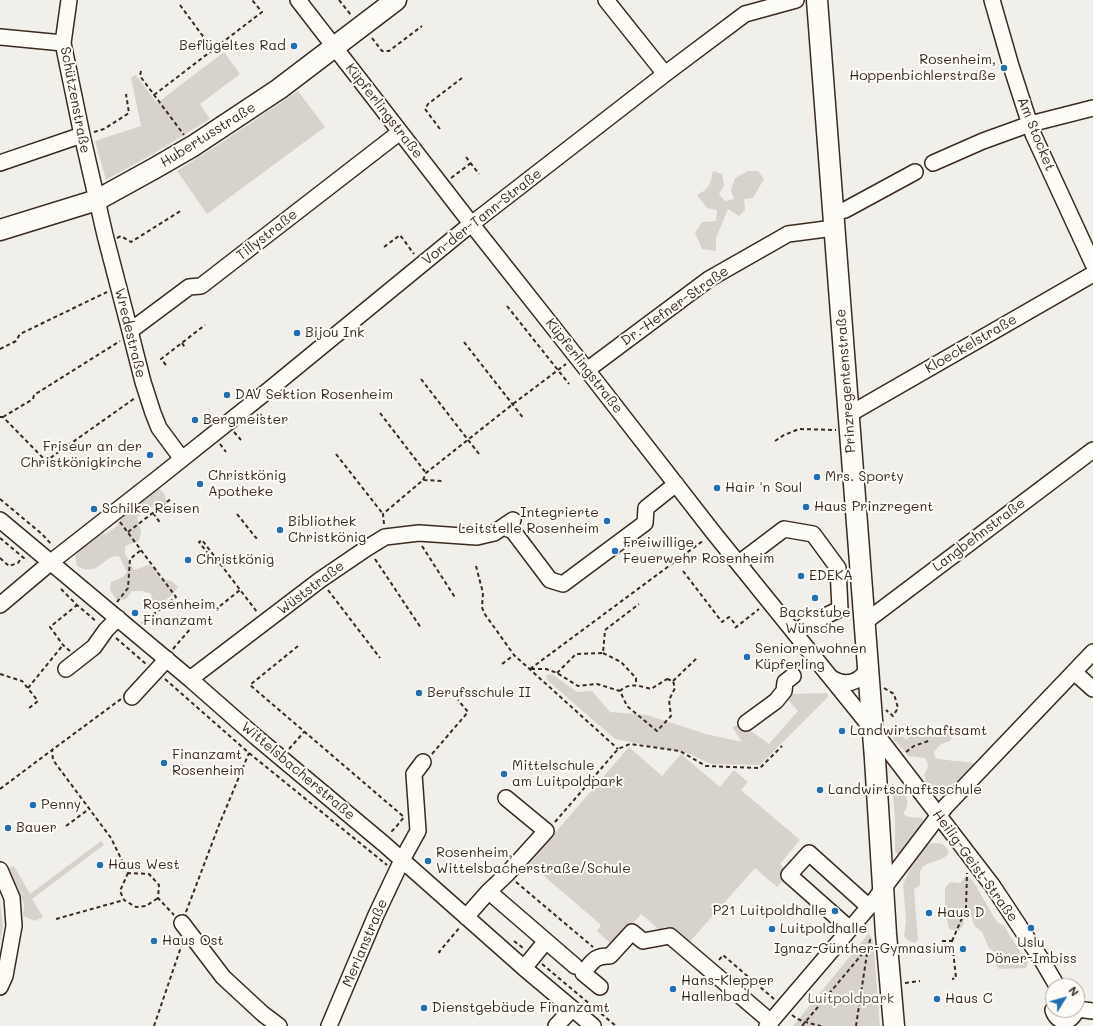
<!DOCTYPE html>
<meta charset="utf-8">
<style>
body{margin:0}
#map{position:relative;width:1093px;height:1026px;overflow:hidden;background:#f1efea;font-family:Mali,sans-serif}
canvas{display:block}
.north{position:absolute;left:1045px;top:978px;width:40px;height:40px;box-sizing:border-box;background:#fdfcf7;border:1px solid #afa8a0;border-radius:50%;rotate:53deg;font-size:11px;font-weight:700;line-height:16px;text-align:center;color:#3b2a1e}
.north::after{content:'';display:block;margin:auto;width:14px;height:18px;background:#1f6fb2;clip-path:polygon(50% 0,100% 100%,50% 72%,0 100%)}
</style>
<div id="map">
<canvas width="1093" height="1026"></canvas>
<div class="north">N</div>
</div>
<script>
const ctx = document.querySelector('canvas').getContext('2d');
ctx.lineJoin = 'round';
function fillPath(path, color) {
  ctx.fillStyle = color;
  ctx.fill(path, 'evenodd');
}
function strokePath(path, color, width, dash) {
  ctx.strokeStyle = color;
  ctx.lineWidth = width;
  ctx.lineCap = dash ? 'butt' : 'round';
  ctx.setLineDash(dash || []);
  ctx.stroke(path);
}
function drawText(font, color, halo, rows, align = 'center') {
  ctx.font = font + ' Mali,sans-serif';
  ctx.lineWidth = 4;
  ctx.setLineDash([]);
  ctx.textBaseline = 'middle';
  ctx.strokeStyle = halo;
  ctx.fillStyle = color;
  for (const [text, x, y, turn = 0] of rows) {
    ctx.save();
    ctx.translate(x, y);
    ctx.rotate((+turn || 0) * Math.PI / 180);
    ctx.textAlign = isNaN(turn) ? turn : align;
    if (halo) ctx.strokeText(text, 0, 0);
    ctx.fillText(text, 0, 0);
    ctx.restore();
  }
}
const green = new Path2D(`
 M224 52 240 74 200 104 210 119 156 152 106 180 95 141 141 126 131 77 136 75 157 103Z
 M298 91 325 127 207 214 177 171 224 141Z
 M713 171 722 174 724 186 719 194 725 201 734 199 731 190 735 178 748 171H758L764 179 753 198 744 199 745 210 739 216 728 209 716 238V251L702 249 695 233 702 222 716 221 717 210 707 208 697 195C710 188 710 185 713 171Z
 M158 488 164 493 167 504 156 505 137 517 141 531 139 541 125 546V554L134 570 148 565 157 568 160 579 172 581 178 587 172 595 161 604 153 602 151 594 143 591H132L126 599 117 600 110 590 111 582 123 577 127 572 119 556C101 556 99 578 77 566L75 556 83 546 95 535 105 534 116 527 122 517 145 494Z
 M552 674 577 692 592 691 610 712 647 715 706 734 742 742 732 727 741 724 769 744 798 711 785 696 791 694 826 693 828 694V697L760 765 711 764 687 753 615 739 547 680 546 675Z
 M905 724 911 725 914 732 919 737 938 729 952 727 954 733 950 741 941 744 934 752 935 758C948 761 960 761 973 763L975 767 971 773 958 780 948 787H936L926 783 924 774C929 768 929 764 925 758L908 756 903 749 894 740 892 734 897 733 907 740 908 735 905 730Z
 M629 747 662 776 681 754 720 787 734 770 748 782 741 790 800 840 780 864 790 873 777 887 755 868 687 945 665 926 661 931 641 914 613 946 597 931 601 925 529 863Z
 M898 785C907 795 911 802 903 814L909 817 922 818 924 823 917 836 905 848 902 853 898 856 895 851V819L893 795 894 789Z
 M101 841 104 845 32 899 43 917 35 921 23 916 24 904 9 868 14 866 30 894Z
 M931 843C941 843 945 843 949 853 941 864 923 860 920 872 919 876 921 880 920 885L914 889 918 940 915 943 909 941 904 936 906 920 903 885 910 868 922 848Z
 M966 876 973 881 997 922 1004 925 1010 936 1028 963 1026 968 999 969 996 965 997 954 989 948 982 932 974 925 971 915 965 914 963 925 959 931 949 929 945 911V888L950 882 960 883Z
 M0 900 3 926 0 944Z
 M869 933 873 940 880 1026H793Z`);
const path = new Path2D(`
 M339 0 351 15
 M180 5 213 50
 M372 38 382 51H389L422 26
 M141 71 140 76 184 135
 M154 95 262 12 252 0
 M440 129 425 109 428 104 462 78
 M94 132 104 129 129 113 126 94
 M466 157 479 174
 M451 178 471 163
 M117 238 121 236 131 242 182 210
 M384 247 400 235 414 254
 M507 306 569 384
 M464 342 524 419
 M182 343 186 349
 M0 349 16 341 20 334 107 292
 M166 365 161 359 205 325
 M421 379 479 454
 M380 413 426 473
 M260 414 266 421
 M0 417H3L46 461 135 398
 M3 417 33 399 34 395 120 341
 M234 432 241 440
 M775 441 784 435 799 429 836 430
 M220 444 226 452
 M336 454 383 514
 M423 480 426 473 513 404 566 364
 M0 499 42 534 52 545
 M153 513 161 524
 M237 514 256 538 259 536
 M120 522 176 597 142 623
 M384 524 383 514 423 480 443 481
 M128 532 172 498
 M0 538 25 559
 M422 546 456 599
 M0 558 9 566 18 563 22 557
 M375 559 421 628
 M213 560 199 542 202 540 257 612
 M476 566 483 593 482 607 484 613 514 655 618 749
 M683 571 722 622 729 617 737 626
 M61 589 77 605 97 622
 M328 590 380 658
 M117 602 128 588 130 559 141 550
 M220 606 240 590
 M735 628 759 609
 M116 638 146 664
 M298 646 250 685 404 817 396 827 390 833
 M173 649 191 628
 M70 651 63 645 50 627 77 605
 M603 653 621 662 636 678V685
 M502 664 514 655
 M530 669 704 540
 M531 669H546L557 673 578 686 597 684 620 691
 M557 673 576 654 603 653 605 630 639 604
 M0 674 22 681 38 701 28 709
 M165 679 249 753 387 865
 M667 679 673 681 675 688 669 700 671 716 657 731 627 706 620 691C629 682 640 686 651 689Z
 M673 681 697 658
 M28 688 63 645
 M884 688 894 694 898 708 893 716 886 710
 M121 699 52 750 53 760 111 838 128 873 149 874 159 885 158 898 174 915
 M289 749 304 732
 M906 752 914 746 931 740
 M432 754 468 712 458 700
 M0 789 52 750
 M555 822 618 749 630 744 680 751 706 766 760 768 782 746
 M66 826 89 809
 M128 873 120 891 124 900 136 907 146 906 158 898
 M516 882 593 947
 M186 912 219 825 249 753
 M56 919 124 900
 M514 941 523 948
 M942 941H952L956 978 952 979
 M952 941 966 909 967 873
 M440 953 439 952 460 927
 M719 960 723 955 774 999
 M542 964 616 1026
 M905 983 920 981
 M1077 990 1084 996
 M792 1015C800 1022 810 1023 821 1026
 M154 1026 182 944
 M802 1026 868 947
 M856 1026 868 947 871 937`);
const minor = new Path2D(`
 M69 0 63 43 82 135 105 235 130 331 143 382 153 413 159 428 182 459
 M298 0 466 217 587 370 713 532 873 730 992 885 1043 962 1057 986
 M606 0 665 74
 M992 0 1011 66 1033 134 1093 264
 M0 37 63 43
 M0 163 82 135
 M933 163 983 141 1030 124 1093 108
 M833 212 845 210 915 172
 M130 331 189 287 201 286 400 132
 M587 370 709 279 788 234 834 228
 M848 415 1093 274
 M0 520 190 679 256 737 384 844 524 968 593 1026
 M503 527 513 531 550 580 563 584 645 523 646 508 676 484
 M739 563 784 529 813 534 838 568 840 609 804 626 796 634
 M0 605 51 562 157 479 265 393 465 229 665 74 745 14 796 0
 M865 622 1093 450
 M66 669 94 647 106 630 118 618
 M1074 672 1093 689
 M831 678C846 687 859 683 868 669
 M190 679 320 580 367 548 385 537 419 533 477 537 494 533 513 520
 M132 697 167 659
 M746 723 776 701 784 691 785 682 793 676
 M0 870 12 898 14 926 5 976 0 987
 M495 897 575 966
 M466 917 488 892 507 874 546 831 506 798
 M182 923 223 977 263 1014 279 1026
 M850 929 789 875 809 853 869 907
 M524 968 546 941
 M600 987 583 973C592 962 595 955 610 956L632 932 643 941 670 936 771 1022
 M1077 1009 1093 1011
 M1053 1010C1057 1024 1072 1024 1076 1010
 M329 1026 376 915 402 860 418 831 414 774 423 762
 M556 1026 572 1009
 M767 1026 873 902 946 806 1093 652`);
const major = new Path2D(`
 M817 0 875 759 886 934 894 1026
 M0 230 97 200 155 168 193 146 279 89 396 0`);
const markers = [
 [294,46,4,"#1f6fb2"],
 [1004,68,4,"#1f6fb2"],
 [297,333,4,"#1f6fb2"],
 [227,395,4,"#1f6fb2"],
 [195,420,4,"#1f6fb2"],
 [150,455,4,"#1f6fb2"],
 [817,477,4,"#1f6fb2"],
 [200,484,4,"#1f6fb2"],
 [717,488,4,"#1f6fb2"],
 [806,507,4,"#1f6fb2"],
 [94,509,4,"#1f6fb2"],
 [607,521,4,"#1f6fb2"],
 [280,530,4,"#1f6fb2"],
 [615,551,4,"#1f6fb2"],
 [188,560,4,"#1f6fb2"],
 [801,576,4,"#1f6fb2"],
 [815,598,4,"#1f6fb2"],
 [135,613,4,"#1f6fb2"],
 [747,657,4,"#1f6fb2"],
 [419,693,4,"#1f6fb2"],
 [842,731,4,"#1f6fb2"],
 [164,763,4,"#1f6fb2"],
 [504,774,4,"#1f6fb2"],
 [820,790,4,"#1f6fb2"],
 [33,805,4,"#1f6fb2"],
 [8,828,4,"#1f6fb2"],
 [428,861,4,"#1f6fb2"],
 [100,865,4,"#1f6fb2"],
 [835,911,4,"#1f6fb2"],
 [929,913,4,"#1f6fb2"],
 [1031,928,4,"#1f6fb2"],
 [772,929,4,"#1f6fb2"],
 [154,941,4,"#1f6fb2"],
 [963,949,4,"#1f6fb2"],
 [673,989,4,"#1f6fb2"],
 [937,999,4,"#1f6fb2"],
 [424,1008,4,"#1f6fb2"]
];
const poiNames = [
 ["Beflügeltes Rad",286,46,"right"],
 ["Rosenheim,",996,60,"right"],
 ["Hoppenbichlerstraße",996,76,"right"],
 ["Bijou Ink",305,333],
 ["DAV Sektion Rosenheim",235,395],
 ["Bergmeister",203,420],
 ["Friseur an der",142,447,"right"],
 ["Christkönigkirche",142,463,"right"],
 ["Christkönig",208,476],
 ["Apotheke",208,492],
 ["Mrs. Sporty",825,477],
 ["Hair 'n Soul",725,488],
 ["Haus Prinzregent",814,507],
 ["Schilke Reisen",102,509],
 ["Integrierte",599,513,"right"],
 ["Leitstelle Rosenheim",599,529,"right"],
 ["Bibliothek",288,522],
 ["Christkönig",288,538],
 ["Freiwillige",623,543],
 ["Feuerwehr Rosenheim",623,559],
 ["Christkönig",196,560],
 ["EDEKA",809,576],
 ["Rosenheim,",143,605],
 ["Finanzamt",143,621],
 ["Backstube",815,613,"center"],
 ["Wünsche",815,629,"center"],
 ["Seniorenwohnen",755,649],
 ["Küpferling",755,665],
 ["Berufsschule II",427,693],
 ["Landwirtschaftsamt",850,731],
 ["Finanzamt",172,755],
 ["Rosenheim",172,771],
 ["Mittelschule",512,766],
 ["am Luitpoldpark",512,782],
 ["Landwirtschaftsschule",828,790],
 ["Penny",41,805],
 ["Bauer",16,828],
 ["Rosenheim,",436,853],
 ["Wittelsbacherstraße/Schule",436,869],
 ["Haus West",108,865],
 ["P21 Luitpoldhalle",827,911,"right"],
 ["Haus D",937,913],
 ["Luitpoldhalle",780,929],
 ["Haus Ost",162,941],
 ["Uslu",1031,943,"center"],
 ["Döner-Imbiss",1031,959,"center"],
 ["Ignaz-Günther-Gymnasium",955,949,"right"],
 ["Hans-Klepper",681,981],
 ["Hallenbad",681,997],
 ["Haus C",945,999],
 ["Dienstgebäude Finanzamt",432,1008]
];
const streetNames = [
 ["Schützenstraße",75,100,79],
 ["Küpferlingstraße",384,111,52],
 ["Am Stocket",1036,134,68],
 ["Hubertusstraße",208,135,-32],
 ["Von-der-Tann-Straße",482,217,-38],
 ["Tillystraße",267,235,-38],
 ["Dr.-Hefner-Straße",675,306,-35],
 ["Wredestraße",130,333,76],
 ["Kloeckelstraße",971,344,-30],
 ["Küpferlingstraße",584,366,52],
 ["Prinzregentenstraße",846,381,-94],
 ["Langbehnstraße",979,535,-37],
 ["Wüststraße",311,588,-37],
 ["Wittelsbacherstraße",298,771,40],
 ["Heilig-Geist-Straße",975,866,54],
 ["Merianstraße",365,943,-67]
];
const parkNames = [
 ["Luitpoldpark",851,999]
];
fillPath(green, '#d7d2cc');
strokePath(minor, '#3b2a1e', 18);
strokePath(major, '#3b2a1e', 23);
strokePath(path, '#3b2a1e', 2, [4, 3]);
strokePath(minor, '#fdfcf7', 15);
strokePath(major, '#fdfcf7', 20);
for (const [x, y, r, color] of markers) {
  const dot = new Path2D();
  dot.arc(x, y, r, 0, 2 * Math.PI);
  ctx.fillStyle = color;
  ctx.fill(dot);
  strokePath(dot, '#fdfcf7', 1.5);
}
drawText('14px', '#3b2a1e', '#fdfcf7', poiNames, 'left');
drawText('14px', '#3b2a1e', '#fdfcf7', streetNames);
drawText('14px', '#62544a', '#fdfcf7', parkNames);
</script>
